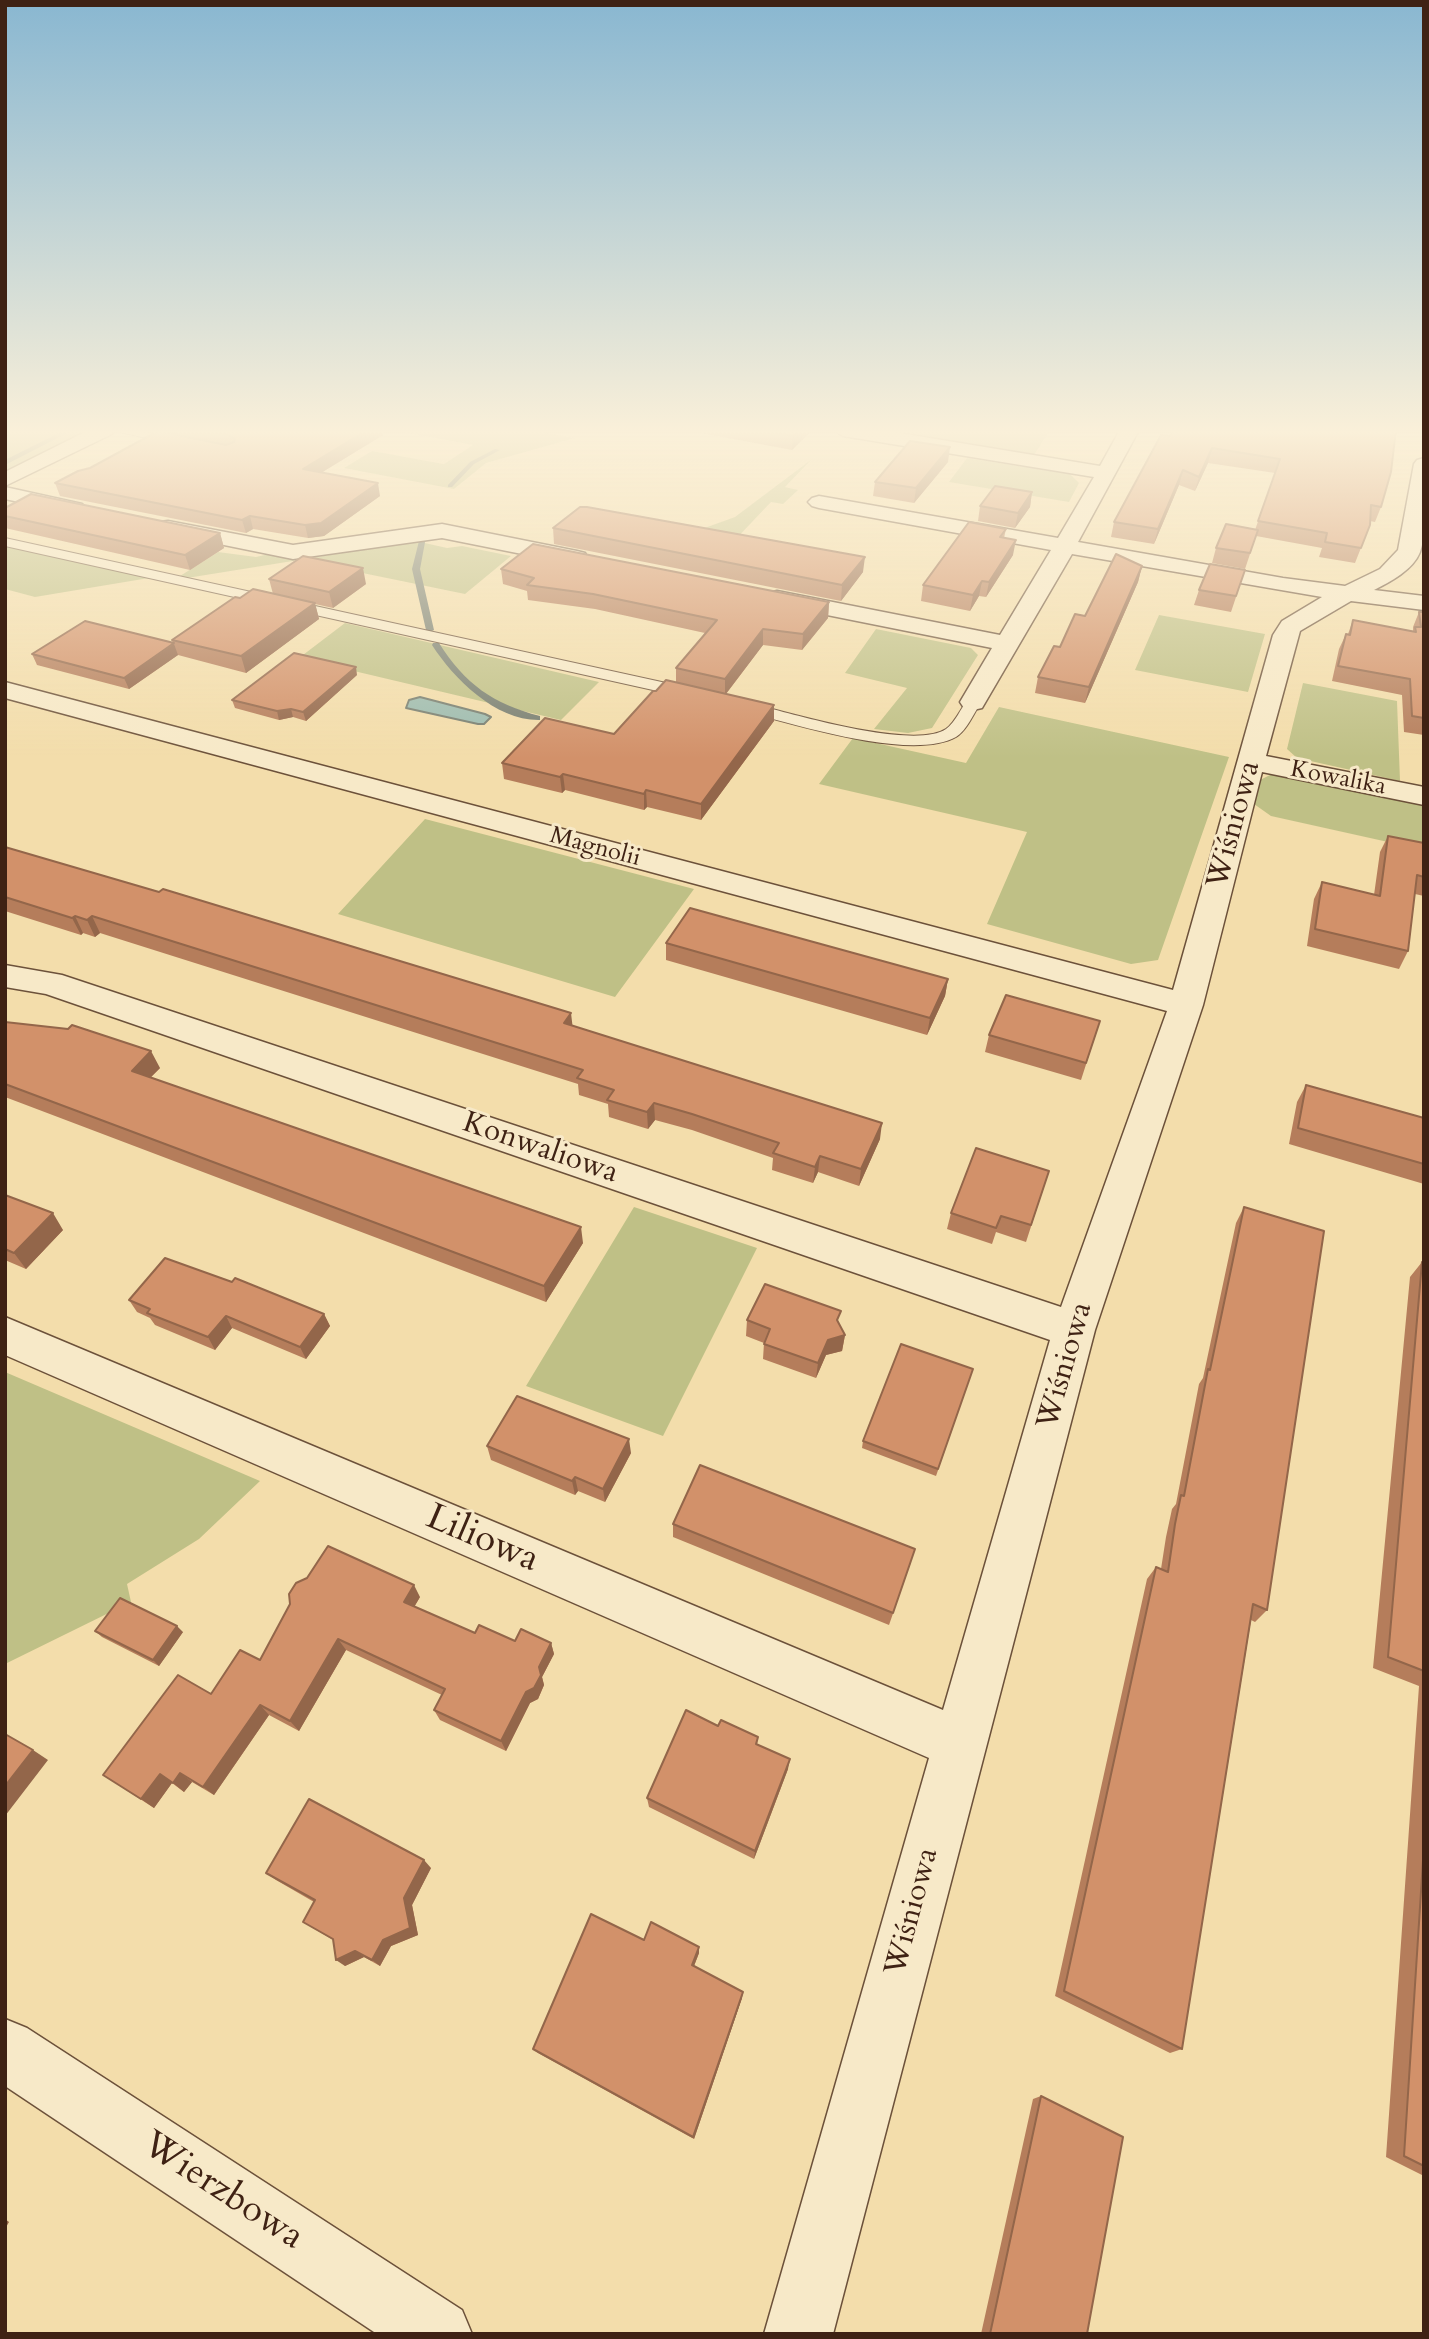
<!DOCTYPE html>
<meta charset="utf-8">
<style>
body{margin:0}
#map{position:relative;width:1429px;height:2339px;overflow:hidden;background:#f3ddab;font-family:Cardo,serif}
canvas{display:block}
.frame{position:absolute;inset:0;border:7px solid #3f2214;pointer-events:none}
</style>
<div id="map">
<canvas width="1429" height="2339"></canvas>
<div class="frame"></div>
</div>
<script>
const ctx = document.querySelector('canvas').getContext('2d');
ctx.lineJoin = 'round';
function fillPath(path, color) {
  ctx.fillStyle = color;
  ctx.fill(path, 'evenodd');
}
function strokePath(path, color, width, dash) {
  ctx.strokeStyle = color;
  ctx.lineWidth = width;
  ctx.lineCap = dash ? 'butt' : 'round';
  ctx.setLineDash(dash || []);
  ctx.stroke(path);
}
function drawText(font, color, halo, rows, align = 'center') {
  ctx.font = font + ' Cardo,serif';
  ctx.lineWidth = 6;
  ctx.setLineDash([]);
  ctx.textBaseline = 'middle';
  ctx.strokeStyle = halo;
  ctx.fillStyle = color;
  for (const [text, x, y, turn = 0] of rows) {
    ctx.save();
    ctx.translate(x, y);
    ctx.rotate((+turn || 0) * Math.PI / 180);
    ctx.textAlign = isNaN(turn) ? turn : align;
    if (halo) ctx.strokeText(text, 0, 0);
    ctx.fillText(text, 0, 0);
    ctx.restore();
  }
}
const green = new Path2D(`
 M5 430H91L5 473Z
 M392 430H528L575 438 486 463 454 489 344 468 372 451 444 464 473 445Z
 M878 430H1050L1034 455Z
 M967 458 1070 474 1079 483 1069 502 949 482Z
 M812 459 785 487 798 490 783 504 771 502 733 542 699 530 735 517Z
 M416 541 447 548 462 546 511 556 465 594 299 560 187 578 180 576 218 552 256 557 269 554 299 560Z
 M5 545 155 577 35 597 5 589Z
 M1159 615 1265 634 1248 692 1135 670Z
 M345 623 599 682 561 720 299 658Z
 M876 629 971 648 978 655 932 728 908 733 874 729 907 688 845 673Z
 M1303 683 1397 701 1400 781 1297 758 1287 749Z
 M999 707 1229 757 1158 960 1131 964 987 924 1027 832 819 784 853 738 966 763Z
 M1272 774 1424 802V850L1271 816 1254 804 1260 780Z
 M425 819 694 889 615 997 338 914Z
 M634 1207 757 1248 663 1436 526 1386Z
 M5 1372 260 1481 199 1539 127 1584 131 1602 5 1664Z`);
const water = new Path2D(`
 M420 697 485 714 491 717 484 724H478L406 708 409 700Z`);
const stream = new Path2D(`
 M65 430H73L5 465V460Z
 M495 449 500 450 474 464 452 487H448V485L470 462Z
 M423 535 426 537 420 569 434 630 430 632 426 630 412 569 420 537Z
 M433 643H439C465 684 493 704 540 716V720C496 721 454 679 432 645Z`);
const service = new Path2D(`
 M111 430H136L184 442 178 445Z
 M5 538 689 688 697 693 689 698 5 546Z
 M973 697 981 702C974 713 967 730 956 737 911 762 790 723 740 710L738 707 746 702C786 712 913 751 946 729 955 723 961 708 968 699Z`);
const minor = new Path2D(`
 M89 430H114L112 434 5 486V472Z
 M834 430H881L1100 466 1120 430H1139L1078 542 1283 578 1345 586 1380 569 1398 550 1414 464 1417 460 1424 458C1424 484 1429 528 1420 552 1413 570 1390 582 1374 590L1424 596V610L1351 601 1300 631 1266 756 1424 787V805L1262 772 1203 1005 1095 1330 833 2334H764L929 1758 5 1355V1317L943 1710 1050 1340 46 994 5 987V965L62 975 1061 1307 1167 1011 5 698V682L1173 990 1273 635 1282 621 1322 597 1072 554 982 708 973 710 964 708 960 702 992 648 777 605 769 603 765 598 769 593 777 591 1000 635 1051 550 819 508 812 506 808 502 812 498 819 496 1058 538 1094 477 843 436Z
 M5 487 82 504 86 508 82 512 75 514 5 499Z
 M168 521 293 545 442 524 577 551 585 553 588 558 585 563 577 565 442 538 293 559 160 532 157 527 160 522Z
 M5 2019 27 2028 462 2310 472 2334H377L5 2086Z`);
const wall = new Path2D(`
 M174 430H382L383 435 321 473 380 496 324 536 308 538 253 529 246 533 60 496 55 483 90 468 176 435Z
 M685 430H812L792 450Z
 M1396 430 1381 507 1375 522 1370 521V525L1355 563 1319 557 1322 548 1256 536 1245 569 1212 563 1216 548 1255 530 1275 473 1208 463 1195 491 1179 485 1154 544 1111 537 1114 522 1170 436Z
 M948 462 914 503 873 496 875 482Z
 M1032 492 1030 507 1015 528 978 521 980 506Z
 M5 508 220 533 224 548 190 570 5 528Z
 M553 528 863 572 841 601 554 544Z
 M1006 529 1004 538 1013 555 986 597 979 596 970 611 921 601 923 585Z
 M1142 566 1138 582 1085 703 1035 693 1038 677 1060 647 1085 616Z
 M501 569 829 602 828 618 802 650 763 645 726 694 774 705V721L701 820 647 807 644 810 565 790 562 793 504 779 502 763 614 734 656 691 676 683V668L705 633 595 609 528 600 527 591 503 584Z
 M1245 570 1231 612 1194 605 1199 590Z
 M269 579 366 584 333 608 315 604 319 619 246 673 178 655 129 689 37 665 32 654 173 643 172 640 240 598 273 594Z
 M1419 612H1424V735L1404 732 1402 695 1332 681 1339 649 1346 634H1348L1353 620 1413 631V627Z
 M357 675 306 721 293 717 279 720 235 708 232 700Z
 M1388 836 1424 843V896L1415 894 1408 951 1399 969 1307 946 1314 899 1322 882 1374 895 1380 852Z
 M5 847 572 1026 880 1139 859 1186 818 1172 813 1183 772 1170 773 1158 692 1130 655 1120 648 1129 609 1117 608 1104 579 1095 578 1084 100 933 95 937 83 933 81 935 5 911Z
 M666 943 948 979 945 996 927 1035 666 960Z
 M1100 1021 1081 1080 985 1052 989 1035Z
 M5 1022 160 1068 151 1077 583 1243 546 1302 5 1097Z
 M1306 1085 1424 1118V1184L1289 1144 1297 1102Z
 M1049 1171 1026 1242 996 1232 992 1244 947 1229 951 1213Z
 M5 1195 63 1230 26 1269 5 1260Z
 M1244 1207 1267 1610 1255 1622 1251 1620 1182 2049 1170 2053 1055 1996 1147 1579 1156 1567 1161 1569 1166 1537 1172 1509 1176 1504 1199 1384 1203 1378 1236 1223Z
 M1422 1262H1424V2176L1386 2157 1419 1686 1373 1668 1410 1277Z
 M129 1300 324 1314 330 1326 306 1359 232 1328 215 1350 155 1325 150 1318 137 1312Z
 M747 1320 839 1325 845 1335 842 1351 826 1355 816 1378 763 1359 764 1343 746 1336Z
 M973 1369 936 1476 862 1448 863 1441Z
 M487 1446 631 1453 605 1502 578 1491 575 1495 491 1460Z
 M673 1524 911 1562 889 1625 673 1537Z
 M420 1597 414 1607 475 1633 515 1641 551 1643 554 1654 542 1677 544 1685 538 1699 530 1703 506 1751 440 1720 434 1710 442 1695 346 1650 299 1731 269 1715 214 1795 192 1782 184 1792 172 1783 154 1808 103 1775 211 1694 260 1660Z
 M95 1631 183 1632 159 1666 102 1637Z
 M718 1726 758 1737 757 1745 788 1769 754 1859 649 1807 647 1798Z
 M431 1868 412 1905 418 1935 391 1946 380 1966 364 1957 345 1966 333 1940 303 1922 314 1902 276 1880 266 1873Z
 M644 1940 699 1953 694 1966 742 1998 694 2139 538 2053 533 2049Z
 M1041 2096 1087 2334H981L1033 2099Z`);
const shadedWall = new Path2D(`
 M367 430H382L383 435 306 482 303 469Z
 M799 430H812L792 450 793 436Z
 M950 447 948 462 914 503 916 488Z
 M1212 448 1208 463 1195 491 1199 477Z
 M1183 470 1179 485 1154 544 1158 529Z
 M378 483 380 496 324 536 308 538 305 525Z
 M1032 492 1030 507 1015 528 1018 513Z
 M250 516 253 529 246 533 242 520Z
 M220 533 224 548 190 570 185 555Z
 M1016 540 1013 555 986 597 989 582Z
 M865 557 863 572 841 601 842 585Z
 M1142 566 1138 582 1085 703 1089 687Z
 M363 568 366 584 333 608 329 592Z
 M982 581 979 596 970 611 973 595Z
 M829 602 828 618 802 650 803 634Z
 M315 603 319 619 246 673 241 656Z
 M763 629V645L725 695V679Z
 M174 644 178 655 129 689 124 678Z
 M356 667 357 675 306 721 303 712Z
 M774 705V721L701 820V804Z
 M291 709 293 717 279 720 277 711Z
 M563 774 565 790 562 793 560 777Z
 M646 790 647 807 644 810V794Z
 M75 916 83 933 81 935 72 918Z
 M92 916 100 933 95 937 87 920Z
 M948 979 945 996 927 1035 930 1018Z
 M571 1013 573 1030 564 1023Z
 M151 1051 160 1068 140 1088 132 1071Z
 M654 1103 655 1120 648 1129 647 1112Z
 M882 1123 880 1139 859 1186 861 1169Z
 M820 1156 818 1172 813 1183 815 1167Z
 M53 1213 63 1230 26 1269 14 1253Z
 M581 1227 583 1243 546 1302 544 1286Z
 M324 1314 330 1326 306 1359 300 1347Z
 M226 1316 232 1328 215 1350 208 1337Z
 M845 1335 842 1351 826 1355 816 1378 818 1363 828 1340Z
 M629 1439 631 1453 605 1502 603 1489Z
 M575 1477 578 1491 575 1495 572 1481Z
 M414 1585 420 1597 410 1614 404 1602Z
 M177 1626 183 1632 159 1666 153 1660Z
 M338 1639 346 1650 299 1731 290 1721Z
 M551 1643 554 1654 542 1677 544 1685 538 1699 530 1703 506 1751 501 1741Z
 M260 1705 269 1715 214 1795 203 1787Z
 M33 1750 48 1760 5 1816V1786Z
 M790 1759 788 1769 754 1859 755 1851Z
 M180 1773 192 1782 184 1792 173 1783Z
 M160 1774 172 1783 154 1808 141 1799Z
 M424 1860 431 1868 412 1905 418 1935 391 1946 380 1966 372 1960Z
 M699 1947V1953L692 1971V1965Z
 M355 1951 364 1957 345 1966 336 1960Z
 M743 1992 742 1998 694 2139 693 2137Z
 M5 2219 9 2222 5 2229Z`);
const building = new Path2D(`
 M208 430H367L303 469 378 483 321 523 305 525 250 516 242 520 55 483 78 471 90 468 158 431 226 445 234 442 235 439 227 434Z
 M761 430H799L793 436Z
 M1173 430H1396L1391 472 1381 507 1371 505 1370 525 1361 548 1325 542 1327 533 1258 521 1280 459 1212 448 1199 477 1183 470 1158 529 1114 522 1161 435 1170 436Z
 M910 441 950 447 916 488 875 482Z
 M995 486 1032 492 1018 513 980 506Z
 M31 494 220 533 185 555 5 516V508Z
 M580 507H587L865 557 842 585 553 528Z
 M969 522 1006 529 1000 537 1016 540 989 582 982 581 973 595 923 585Z
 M1226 524 1258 530 1250 553 1216 548Z
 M533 544 829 602 803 634 763 629 725 679 676 668 717 620 593 594 527 585 534 578 501 569Z
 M1116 554 1142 566 1089 687 1038 677 1054 646 1060 647 1075 614 1085 616Z
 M303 556 363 568 329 592 269 579Z
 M1210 564 1245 570 1236 596 1199 590Z
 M253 589 315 603 241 656 172 640 235 597 240 598Z
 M1419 612H1424V718L1412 716 1410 679 1338 666 1346 634 1350 635 1353 620 1416 632 1415 627H1421Z
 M85 621 174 643 124 678 32 654Z
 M294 653 356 667 303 712 291 709 277 711 232 700Z
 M666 680 774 705 701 804 646 790 644 794 563 774 560 777 502 763 545 718 614 734 653 691H656Z
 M1388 836 1424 843V877L1417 875 1408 951 1315 929 1322 882 1380 896Z
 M5 847 159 892 163 889 571 1013 564 1023 882 1123 861 1169 820 1156 815 1167 773 1153 779 1143 692 1114 654 1103 647 1112 607 1100 614 1090 577 1078 583 1070 92 916 87 920 75 916 72 918 5 897Z
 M690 908 948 979 930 1018 666 943Z
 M1006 995 1100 1021 1086 1063 989 1035Z
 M5 1022 68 1029 72 1025 151 1051 132 1071 581 1227 544 1286 5 1084Z
 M1306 1085 1424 1118V1164L1298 1128Z
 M976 1148 1049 1171 1031 1225 1001 1216 996 1228 951 1213Z
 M5 1195 53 1213 14 1253 5 1249Z
 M1244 1207 1324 1231 1267 1610 1253 1604 1182 2049 1064 1991 1156 1567 1168 1572 1175 1524 1181 1495 1184 1496 1208 1369 1210 1370Z
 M165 1258 232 1282 235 1278 324 1314 300 1347 226 1316 208 1337 147 1313 150 1309 129 1300Z
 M1422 1262H1424V1671L1388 1657Z
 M765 1284 841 1311 837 1320 845 1335 828 1340 818 1363 764 1344 770 1329 747 1320Z
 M901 1344 973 1369 938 1469 863 1441Z
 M517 1396 629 1439 603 1489 575 1477 572 1481 487 1446Z
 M700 1465 915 1549 893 1613 673 1524Z
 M328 1546 414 1585 404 1602 475 1633 479 1625 515 1641 521 1629 551 1643 539 1667 541 1675 534 1688 526 1692 501 1741 434 1710 445 1689 338 1639 290 1721 260 1705 203 1787 180 1773 173 1783 160 1774 141 1799 103 1775 178 1675 211 1694 240 1650 260 1660 290 1604 289 1594 296 1583 307 1578Z
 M120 1598 177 1626 153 1660 95 1631Z
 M686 1710 718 1726 721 1720 758 1737 756 1744 790 1759 755 1851 647 1798Z
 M5 1734 33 1750 5 1786Z
 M309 1799 424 1860 404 1898 410 1928 383 1940 372 1960 355 1951 336 1960 333 1939 303 1922 315 1900 266 1873Z
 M1424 1845V2166L1404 2156Z
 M591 1914 644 1940 651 1922 699 1947 692 1965 743 1992 693 2137 533 2049Z
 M1041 2096 1123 2137 1087 2334H990Z`);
const farStreetnames = [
 ["Kowalika",1338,779,11],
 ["Magnolii",595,848,15]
];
const streetNames = [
 ["Wiśniowa",1235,825,-75],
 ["Konwaliowa",540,1149,19],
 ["Wiśniowa",1066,1366,-74],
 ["Wiśniowa",913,1912,-75]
];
const nearStreetnames = [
 ["Liliowa",482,1540,23],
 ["Wierzbowa",222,2192,33]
];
fillPath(green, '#bfc086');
fillPath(water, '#9cbbaf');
strokePath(water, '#777e71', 2);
fillPath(stream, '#777e71');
strokePath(service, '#6c513a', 2);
strokePath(minor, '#6c513a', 3);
fillPath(service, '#f7e9c8');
fillPath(minor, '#f7e9c8');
fillPath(wall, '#b57d5b');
fillPath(shadedWall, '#93664a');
fillPath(building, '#d2916a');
strokePath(building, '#93664a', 2);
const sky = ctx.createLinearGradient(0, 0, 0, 758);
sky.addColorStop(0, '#89b7d1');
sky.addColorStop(0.57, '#faf0d9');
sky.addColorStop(1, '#faf0d900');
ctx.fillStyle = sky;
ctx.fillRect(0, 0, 1429, 758);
drawText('24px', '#3f2214', '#f7e9c8', farStreetnames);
drawText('30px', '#3f2214', '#f7e9c8', streetNames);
drawText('37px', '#3f2214', '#f7e9c8', nearStreetnames);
</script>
